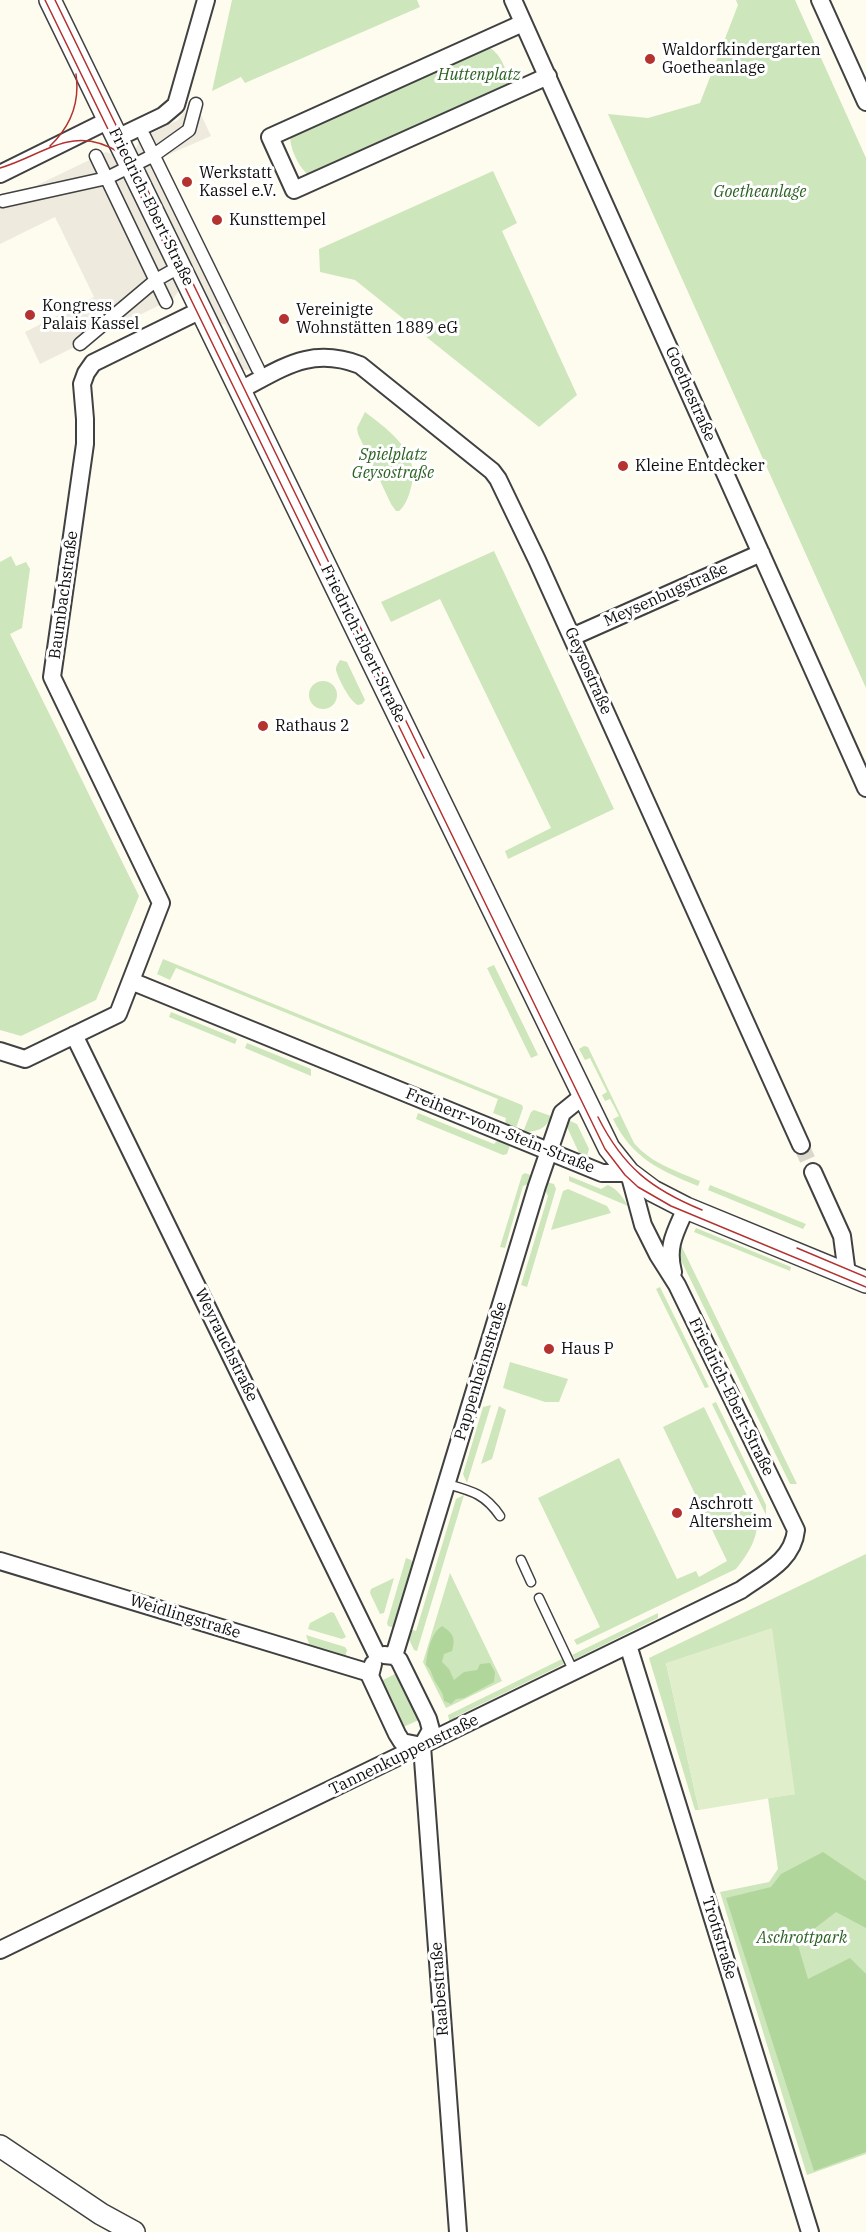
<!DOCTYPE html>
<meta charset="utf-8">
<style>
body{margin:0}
canvas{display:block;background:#fefcef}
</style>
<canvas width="866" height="2232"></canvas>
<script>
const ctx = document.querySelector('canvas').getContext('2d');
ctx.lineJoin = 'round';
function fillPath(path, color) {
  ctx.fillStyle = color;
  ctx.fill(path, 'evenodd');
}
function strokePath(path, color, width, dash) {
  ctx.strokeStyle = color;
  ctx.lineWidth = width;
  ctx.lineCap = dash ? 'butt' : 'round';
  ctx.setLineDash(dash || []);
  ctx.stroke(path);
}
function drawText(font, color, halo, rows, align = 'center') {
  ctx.font = font + ' "IBM Plex Serif",serif';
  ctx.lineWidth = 6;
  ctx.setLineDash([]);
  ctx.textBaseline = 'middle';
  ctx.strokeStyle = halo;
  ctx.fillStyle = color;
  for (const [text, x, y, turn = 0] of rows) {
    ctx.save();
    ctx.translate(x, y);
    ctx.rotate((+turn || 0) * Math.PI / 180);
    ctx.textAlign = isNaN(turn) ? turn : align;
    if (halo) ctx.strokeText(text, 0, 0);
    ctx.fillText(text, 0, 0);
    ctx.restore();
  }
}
const green = new Path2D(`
 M232 0H417L420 7 245 83 241 77 212 91Z
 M736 0H795L866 158V688L608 114 648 118 700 103 738 5Z
 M485 47C499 47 512 77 506 89L311 176C301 173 287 144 291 134Z
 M493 171 517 223 502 231 577 395 539 427 355 280 320 272 319 249Z
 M365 412C391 432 423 454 410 491 408 498 405 506 399 511H396L391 504 358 434 357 428Z
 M494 551 614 809 508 859 505 851 551 828 440 599 391 622 381 602Z
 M11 556 16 566 26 562 30 569 22 628 10 634 139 896 96 1000 21 1036 0 1030V562Z
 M340 660 347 662 365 700 362 704 358 705C350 702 338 678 336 670 336 665 338 664 340 660Z
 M309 695a14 14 0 1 1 28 0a14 14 0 1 1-28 0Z
 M163 959 522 1105 523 1108 516 1128 505 1124 506 1118 493 1113 498 1099 176 968 170 980 157 974Z
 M494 965 538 1055 531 1058 487 968Z
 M171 1012 237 1039 235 1044 169 1017Z
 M247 1043 311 1069V1076L245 1048Z
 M584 1046 588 1047 634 1143C651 1163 676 1171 700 1181L698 1186C659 1170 632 1158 613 1119L619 1116 610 1099 605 1101 602 1095 607 1092 590 1058 585 1060 579 1049Z
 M534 1110 551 1116C547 1129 536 1132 523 1132L531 1112Z
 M418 1113 494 1144 498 1140 510 1145 507 1154 503 1155 416 1119Z
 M570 1121 577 1124 589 1149 587 1156 580 1155 567 1127Z
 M525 1173 533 1176 531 1183 523 1186 505 1248 500 1247 522 1175Z
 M569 1176 601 1189 608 1185C617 1189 623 1197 628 1206L569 1181Z
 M546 1182 554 1184 556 1189 527 1287 521 1285 548 1196 544 1188Z
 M710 1185 806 1224 803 1229 708 1190Z
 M568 1189 607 1206 611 1213 551 1230 563 1191Z
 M696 1228 791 1267 790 1271 694 1232Z
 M679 1241 797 1484H790L679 1256Z
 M660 1287 709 1387 705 1388 656 1289Z
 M510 1362 568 1379 559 1402H545L503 1388Z
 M716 1402 766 1505V1515L712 1404Z
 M491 1405 467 1483 463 1474 483 1407Z
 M499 1406 506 1410 492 1459 481 1464Z
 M704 1407 757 1516C759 1537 749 1553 736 1569L577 1645 574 1640 600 1627 538 1498 619 1458 677 1579 696 1571 699 1577 727 1561 663 1427Z
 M464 1495 417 1651 414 1650 408 1637 410 1629 416 1631 456 1499Z
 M866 1554V2154L807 2175 720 1892 769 1882 778 1869 768 1798 795 1794 666 1663 699 1810H695L649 1658Z
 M406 1558 411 1560 415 1566 396 1628 388 1626 387 1623Z
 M450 1573 502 1681 446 1708 423 1662Z
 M394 1578 384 1613 380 1614 370 1593 371 1589Z
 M331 1612 334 1613 346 1637 342 1639 308 1629 310 1623Z
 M658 1613V1618L575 1659 572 1655Z
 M306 1635 345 1647 347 1650 345 1658 310 1647Z
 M564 1658 566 1663 455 1717 456 1721 450 1724 448 1715Z
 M399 1672 421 1719 401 1728 379 1682Z`);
const forest = new Path2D(`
 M442 1626C453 1633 456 1638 452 1651L444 1654 442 1662 449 1669 454 1680 464 1672 477 1670 480 1664 490 1663 495 1672 494 1682 464 1698 456 1699 451 1704 444 1701C443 1691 440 1690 436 1683 431 1676 433 1671 426 1665 427 1652 431 1633 442 1626Z
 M823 1852 866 1881V1928L836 1912 797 1942 808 1979 850 1958 866 1974V2152L814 2171 726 1898 771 1887 781 1874Z`);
const pitch = new Path2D(`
 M772 1628 795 1794 699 1810 666 1663Z`);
const plaza = new Path2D(`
 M191 103 196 104 211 136 163 157 209 257H212L264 366 253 371 241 369 232 357 238 351 225 324H216L134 153 140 139 178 120Z
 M106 152 115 155 179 287V290L174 298 40 364 25 332 94 297 55 217 0 244V203Z`);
const minorTunnel = new Path2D(`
 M801 1145 813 1172`);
const service = new Path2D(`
 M447 1484C472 1491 485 1494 500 1516
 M521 1560 531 1582
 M539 1598 574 1672`);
const pedestrian = new Path2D(`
 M144 136 258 369
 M96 156 166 302
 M138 163 154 155 189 130 196 104
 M3 201 107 178 123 170
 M80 344 156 280 172 271`);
const minor = new Path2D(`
 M513 0 866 788
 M820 0 866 102
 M523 23 270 137 294 190 548 76
 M117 138 163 116 176 105 206 0
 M0 174 109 120
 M240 390C283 368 310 346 360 365L492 471 498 479 537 560 801 1145
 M572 637 761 553
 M74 1035 377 1655
 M0 1051 25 1059 118 1014 161 903 52 677 85 444V419L82 384 86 373 93 363 201 310
 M813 1172 842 1236 847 1274
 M673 1272C666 1246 676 1231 686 1208
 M0 1561 370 1673
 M628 1645 810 2232
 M384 1655 394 1656 399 1660 428 1719 431 1730 422 1746
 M394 1656 537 1186 562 1113 583 1096
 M373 1664 370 1676 397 1734 402 1742 422 1746
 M422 1746 458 2232
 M0 1950 741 1590C763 1574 793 1561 796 1530L677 1285 658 1255 643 1225 629 1173H602L131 981`);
const tertiary = new Path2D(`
 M50 0 609 1148 629 1173 653 1191 686 1208 866 1282
 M0 2146 101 2214 134 2232`);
const tram = new Path2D(`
 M45 0 605 1149 625 1175 638 1187 671 1206 866 1287
 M55 0 424 758
 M50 146C71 126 80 102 76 74
 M0 168C44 155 73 123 120 153
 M598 1117C623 1167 651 1189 702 1210
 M797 1248 866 1277`);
const markers = [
 [650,59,6,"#b4322f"],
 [187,182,6,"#b4322f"],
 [217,220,6,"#b4322f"],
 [30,315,6,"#b4322f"],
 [284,319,6,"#b4322f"],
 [623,466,6,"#b4322f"],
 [263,726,6,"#b4322f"],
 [549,1349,6,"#b4322f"],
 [677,1513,6,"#b4322f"]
];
const poiNames = [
 ["Waldorfkindergarten",662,50],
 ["Goetheanlage",662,68],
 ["Werkstatt",199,173],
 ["Kassel e.V.",199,191],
 ["Kunsttempel",229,220],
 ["Kongress",42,306],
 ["Palais Kassel",42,324],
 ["Vereinigte",296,310],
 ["Wohnstätten 1889 eG",296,328],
 ["Kleine Entdecker",635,466],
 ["Rathaus 2",275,726],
 ["Haus P",561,1349],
 ["Aschrott",689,1504],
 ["Altersheim",689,1522]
];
const parkNames = [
 ["Huttenplatz",479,75],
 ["Goetheanlage",760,192],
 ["Spielplatz",393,455],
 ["Geysostraße",393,473],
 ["Aschrottpark",802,1938]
];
const streetNames = [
 ["Friedrich-Ebert-Straße",151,207,64],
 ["Goethestraße",690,394,66],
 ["Baumbachstraße",64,595,-82],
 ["Meysenbugstraße",666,595,-24],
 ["Friedrich-Ebert-Straße",363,644,64],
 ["Geysostraße",588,671,66],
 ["Freiherr-vom-Stein-Straße",500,1131,22],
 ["Weyrauchstraße",226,1345,64],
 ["Pappenheimstraße",481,1371,-73],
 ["Friedrich-Ebert-Straße",731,1397,64],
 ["Weidlingstraße",185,1617,17],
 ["Tannenkuppenstraße",404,1755,-26],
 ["Trottstraße",719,1938,73],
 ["Raabestraße",440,1989,-94]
];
fillPath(green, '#cee6bb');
fillPath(forest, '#b1d69b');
fillPath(pitch, '#e0eecc');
fillPath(plaza, '#eeebde');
strokePath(minorTunnel, '#dad8cd', 16, [16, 8]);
strokePath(service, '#414141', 11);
strokePath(pedestrian, '#414141', 15);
strokePath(minor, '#414141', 20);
strokePath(tertiary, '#414141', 24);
strokePath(service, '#fff', 8);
strokePath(pedestrian, '#fff', 12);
strokePath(minor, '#fff', 16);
strokePath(tertiary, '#fff', 21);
strokePath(tram, '#b4322f', 1.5);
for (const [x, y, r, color] of markers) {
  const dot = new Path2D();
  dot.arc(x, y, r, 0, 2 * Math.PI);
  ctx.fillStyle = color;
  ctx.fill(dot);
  strokePath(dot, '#fff', 2);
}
drawText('16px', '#0e0e0e', '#fff', poiNames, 'left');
drawText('italic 16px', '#2b6122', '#fff', parkNames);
drawText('16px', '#0e0e0e', '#fff', streetNames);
</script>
